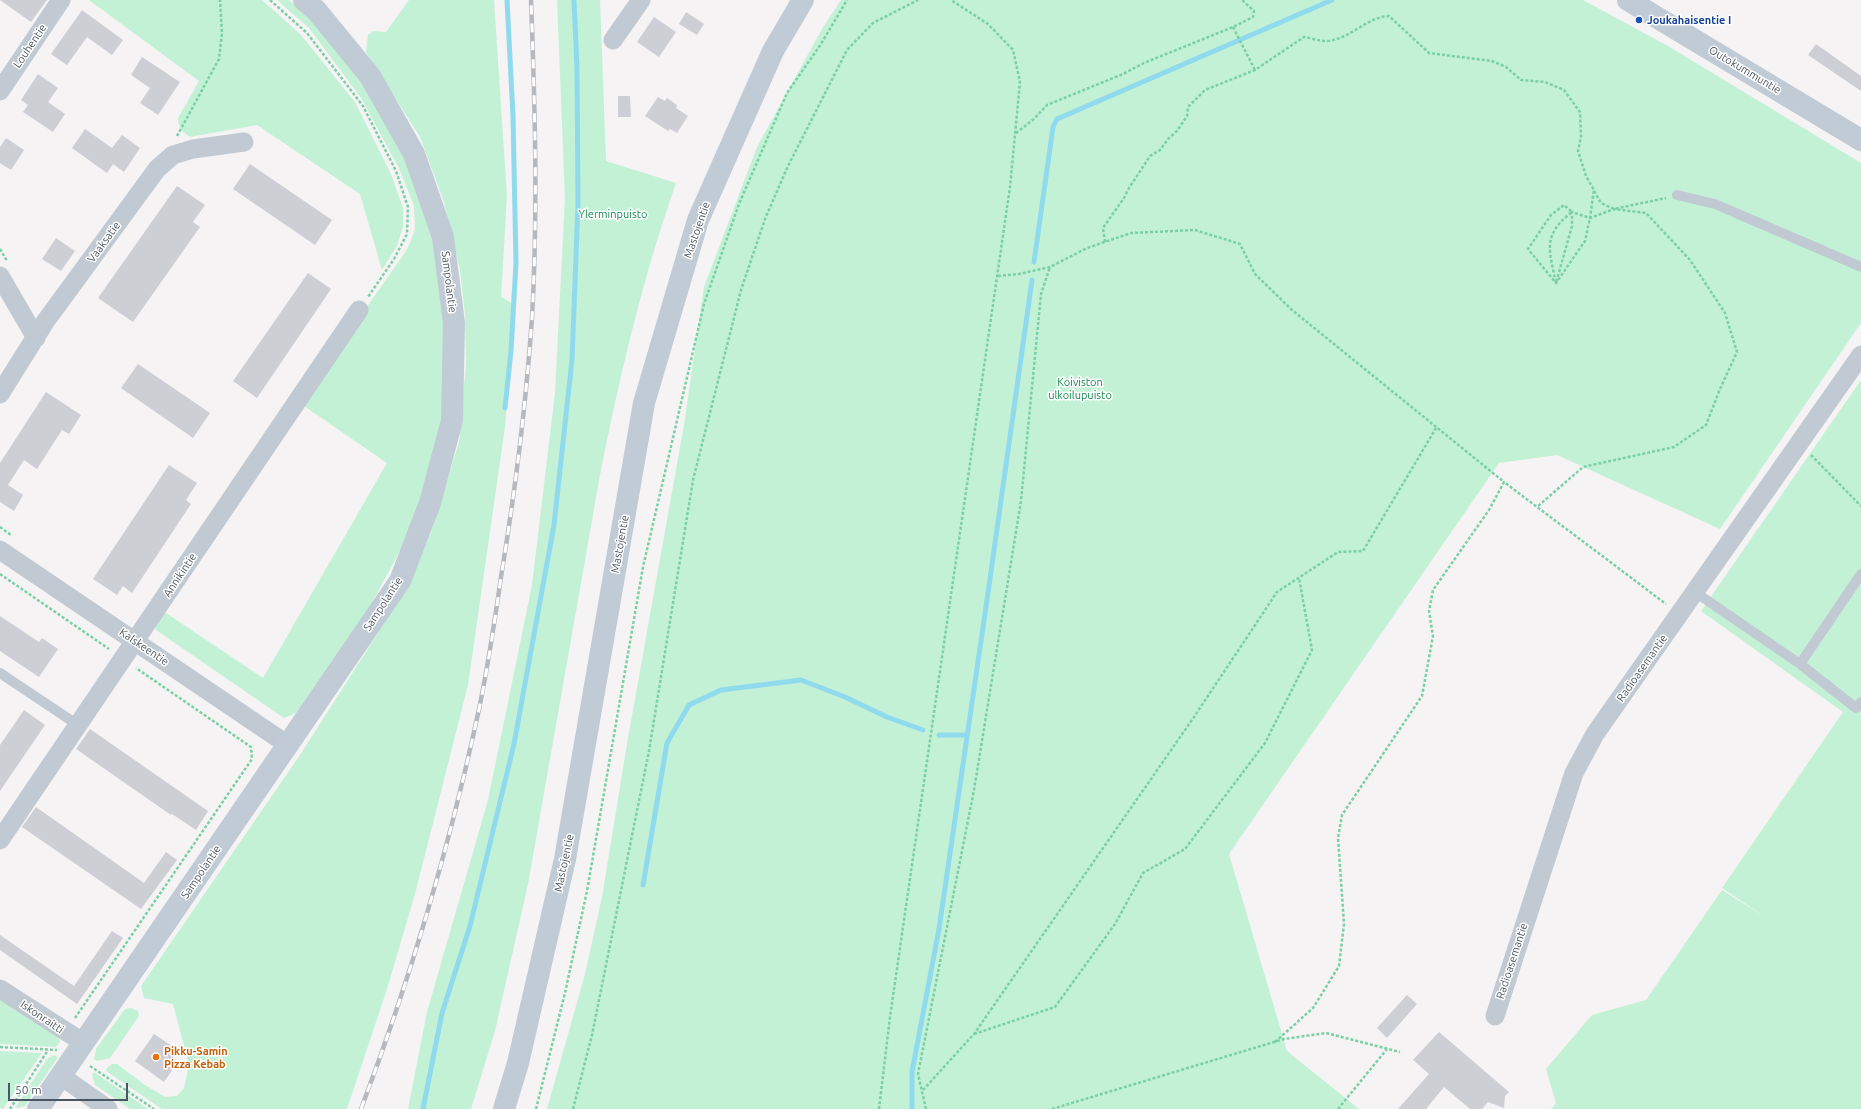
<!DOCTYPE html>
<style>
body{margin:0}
#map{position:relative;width:1861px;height:1109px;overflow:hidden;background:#f5f3f3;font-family:Ubuntu,sans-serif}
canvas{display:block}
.scale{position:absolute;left:8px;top:1083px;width:120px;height:18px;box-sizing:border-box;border:2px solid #4a5661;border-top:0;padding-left:5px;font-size:12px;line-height:14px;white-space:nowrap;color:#4a5661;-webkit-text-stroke:3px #fff;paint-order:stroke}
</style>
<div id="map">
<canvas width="1861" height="1109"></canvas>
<div class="scale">50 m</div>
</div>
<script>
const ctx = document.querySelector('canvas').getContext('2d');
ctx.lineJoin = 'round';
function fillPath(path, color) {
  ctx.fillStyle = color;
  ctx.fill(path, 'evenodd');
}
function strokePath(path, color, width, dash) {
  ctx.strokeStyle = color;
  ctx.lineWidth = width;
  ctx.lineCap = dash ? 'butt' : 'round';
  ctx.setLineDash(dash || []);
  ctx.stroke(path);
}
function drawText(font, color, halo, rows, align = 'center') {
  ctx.font = font + ' Ubuntu,sans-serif';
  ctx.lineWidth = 3;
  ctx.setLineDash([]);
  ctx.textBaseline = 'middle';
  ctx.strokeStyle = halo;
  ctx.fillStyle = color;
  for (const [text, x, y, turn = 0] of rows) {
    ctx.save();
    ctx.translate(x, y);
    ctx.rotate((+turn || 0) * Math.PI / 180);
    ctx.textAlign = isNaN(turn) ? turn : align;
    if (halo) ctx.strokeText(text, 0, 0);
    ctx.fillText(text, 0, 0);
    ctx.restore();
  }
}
const green = new Path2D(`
 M89 0H262L301 35 355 102 391 174 403 208V227L397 246 382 270 360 194 257 125 190 137C183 132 178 128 178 118L199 81Z
 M277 0H289L320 28 367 89 407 161 433 235 447 333 443 410 423 494 401 549 369 608 296 713 284 718 156 630 155 625 163 611 263 678 387 463 304 406 305 396 408 248 415 229 414 206 399 168 361 98 309 28Z
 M409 0H494L507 196 501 297 515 305 505 427 468 685 415 894 387 989 347 1109H162L106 1071 107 1068 112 1064H117L145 1085 165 1097 177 1096 184 1088 189 1065 173 1004 144 998 141 986 300 755 392 611 431 533 459 442 466 364 465 314 460 270 444 202 420 137 366 52 368 35 373 31 386 32Z
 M557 0H600L606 161 676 183C642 280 620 375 600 475L528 884 495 1031 471 1109H408L427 1012 488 800 532 585 555 393 565 198Z
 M841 0H1583L1668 46 1861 163V323L1720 529 1557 455 1499 463 1229 854 1287 1051 1359 1109H547L585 974 602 897 628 738 684 425 704 287 757 147 822 29Z
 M1861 380V1109H1551L1556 1103 1546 1069 1592 1015 1646 1000 1722 890 1765 917 1722 888 1843 712 1701 611Z
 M0 995 58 1034 60 1042 56 1047 0 1044Z
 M131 1008 138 1011 139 1016 110 1058 97 1061 94 1059 96 1049 125 1009Z
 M0 1051 42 1053 3 1109 0 1108Z
 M54 1055 58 1057 25 1106 15 1108 47 1059Z
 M94 1072 148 1109H130L95 1085 92 1075Z`);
const stream = new Path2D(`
 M1034 262 1053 127 1057 119 1332 0
 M505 408 511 351 516 263 513 116 507 0
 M939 735H967
 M643 885 667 743 689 705 721 690 801 680 845 697 887 717 923 730
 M423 1109 442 1013 470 926 514 744 554 525 572 360 578 204 577 68 574 0
 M912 1109V1072L939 929 988 593 1032 280`);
const building = new Path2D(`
 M0 0H47L31 22Z
 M82 10 123 40 112 55 87 37 67 65 51 54Z
 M686 12 704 24 697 35 679 24Z
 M654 17 676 32 659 57 637 42Z
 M1816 44 1861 76V91L1808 55Z
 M142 57 180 82 158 115 140 103 150 88 131 75Z
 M38 74 58 88 48 102 65 114 53 132 23 112 28 105 21 100Z
 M618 96H630L631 117H618Z
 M658 97 665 101 667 98 677 105 676 108 688 116 677 133 670 129 668 131 645 116Z
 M85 129 112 148 122 135 140 148 124 172 113 164 107 173 72 148Z
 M6 138 24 150 11 170 0 163V147Z
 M250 164 332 220 315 245 233 189Z
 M177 186 205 205 193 222 200 227 133 322 98 298Z
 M56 238 75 251 61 271 42 259Z
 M308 273 331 289 257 398 233 381Z
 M138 364 210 413 193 438 121 388Z
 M46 392 81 415 69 434 62 430 37 469 24 460 8 485 23 495 14 511 0 502V463Z
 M169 465 197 483 186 500 191 504 132 593 123 586 117 595 93 579Z
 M0 616 39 642 42 638 58 649 39 677 0 651Z
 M24 710 45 725 0 791V745Z
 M90 729 208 811 196 830 172 814 171 815 76 749Z
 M36 807 144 883 166 852 177 860 141 909 22 827Z
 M112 931 123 938 77 1004 0 950V935L74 986Z
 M1407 995 1417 1004 1387 1038 1377 1028Z
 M1439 1032 1509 1092 1505 1096 1504 1108 1488 1102 1482 1109H1470L1444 1087 1426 1109H1398L1429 1074 1413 1060Z
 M154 1034 178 1050 168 1065 173 1069 164 1082 135 1061Z`);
const path = new Path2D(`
 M270 0 307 33 363 106 396 171 408 207 407 234 394 259 368 297
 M1233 27 1255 70
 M1016 133 1034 119 1047 105 1123 74 1144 63 1233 27 1253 17 1254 11 1242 0
 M177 136 219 59 222 33 220 0
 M1594 191 1601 203 1614 209 1666 198
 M1105 242 1103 228 1124 198 1129 188 1150 156 1160 150 1168 139 1177 131 1187 116 1188 107 1205 90 1255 70 1304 37C1311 38 1319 41 1326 41 1350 40 1366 17 1389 16L1429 53 1492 61 1506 67 1521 80 1545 82 1564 90 1580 112 1581 137 1578 151 1586 176 1594 190 1590 218 1585 241 1556 283 1528 249 1551 215 1564 205 1572 212C1542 235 1549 250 1556 283L1572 226V212L1590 218 1614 209 1646 213 1690 260 1725 313 1737 352 1720 389 1706 425 1674 447 1583 467 1537 507
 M0 249 7 261
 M998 276 1019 274 1050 267 1087 248 1131 233 1195 230 1240 244 1255 274 1292 310 1504 482
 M1811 455 1861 506
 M0 527 11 535
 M0 574 109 649
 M75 1018 252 759 251 747 136 668
 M974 1034 1055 1007 1115 924 1143 873 1185 849 1265 743 1312 650 1299 578
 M1275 1042 1313 1008 1339 966 1344 924 1338 838 1342 815 1422 696 1433 636 1429 611 1433 590 1489 510 1504 482 1666 604
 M0 1047 57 1050
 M90 1066 154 1109
 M923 1090 974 1034 1194 717 1277 592 1338 552 1363 551 1436 428
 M10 1109 48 1050
 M536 1109 565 993 587 891 643 567 704 304 739 204 787 93 821 44 847 0
 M573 1109 592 1035 649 751 693 480 741 290 765 219 788 166 847 50 873 23 918 0
 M879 1109 890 1017 1010 187 1020 82 1013 50 988 24 951 0
 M926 1109 918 1074 974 790 1021 501 1041 294 1050 267
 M1052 1109 1284 1039 1326 1033 1400 1052
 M1338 1109 1387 1049`);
const lane = new Path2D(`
 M1677 195 1715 204 1861 267
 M1695 592 1800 664 1856 708 1861 702
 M1800 664 1861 574
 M0 673 78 725`);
const street = new Path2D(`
 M613 40 641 0
 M0 91 61 0
 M0 276 36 338
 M0 394 45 322 157 169 173 155 193 149 244 142
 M0 550 288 745
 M0 840 359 310
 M0 989 84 1043
 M1495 1016 1574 773 1595 734 1861 355
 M61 1076 108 1109`);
const secondary = new Path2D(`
 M1628 0 1861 140
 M38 1109 400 581 430 503 452 420 454 323 443 237 414 154 370 76 316 10 304 0
 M504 1109 518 1063 565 859 644 403 698 220 773 51 803 0`);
const rail = new Path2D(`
 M361 1109C409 982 447 856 476 723 487 675 494 626 501 577 515 492 526 405 532 318 538 212 535 106 531 0`);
const markers = [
 [1639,20,4,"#1a4fb4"],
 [156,1057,4,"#e8710a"]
];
const transitNames = [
 ["Joukahaisentie I",1647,20]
];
const streetNames = [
 ["Louhentie",30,46,-56],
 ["Outokummuntie",1745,70,31],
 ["Mastojentie",697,230,-71],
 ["Vaaksatie",104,242,-54],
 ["Sampolantie",449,282,83],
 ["Mastojentie",620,544,-80],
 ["Annikintie",180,575,-56],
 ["Sampolantie",383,604,-57],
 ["Kalskeentie",144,647,34],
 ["Radioasemantie",1642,668,-55],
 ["Mastojentie",564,863,-78],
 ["Sampolantie",201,872,-56],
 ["Radioasemantie",1512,961,-72],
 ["Iskonraitti",42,1017,34]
];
const parkNames = [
 ["Ylerminpuisto",613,214],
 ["Koiviston",1080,382],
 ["ulkoilupuisto",1080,395]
];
const foodNames = [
 ["Pikku-Samin",164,1051],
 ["Pizza Kebab",164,1064]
];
fillPath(green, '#c3f1d5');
strokePath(stream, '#90daee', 5);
fillPath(building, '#cdcfd5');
strokePath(path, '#7ad0a6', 2.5, [3, 2]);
strokePath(lane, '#c1cad2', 10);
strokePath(street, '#c1cad2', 19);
strokePath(secondary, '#c1cbd6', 22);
strokePath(rail, '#b5b8bd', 4.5);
strokePath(rail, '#fff', 3, [9]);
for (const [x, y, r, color] of markers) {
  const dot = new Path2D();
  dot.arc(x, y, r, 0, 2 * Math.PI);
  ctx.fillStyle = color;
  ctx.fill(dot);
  strokePath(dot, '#fff', 1.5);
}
drawText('bold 11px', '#164399', '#fff', transitNames, 'left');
drawText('11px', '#4a5661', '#fff', streetNames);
drawText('11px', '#17864f', '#fff', parkNames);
drawText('bold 11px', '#c56008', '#fff', foodNames, 'left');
</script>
